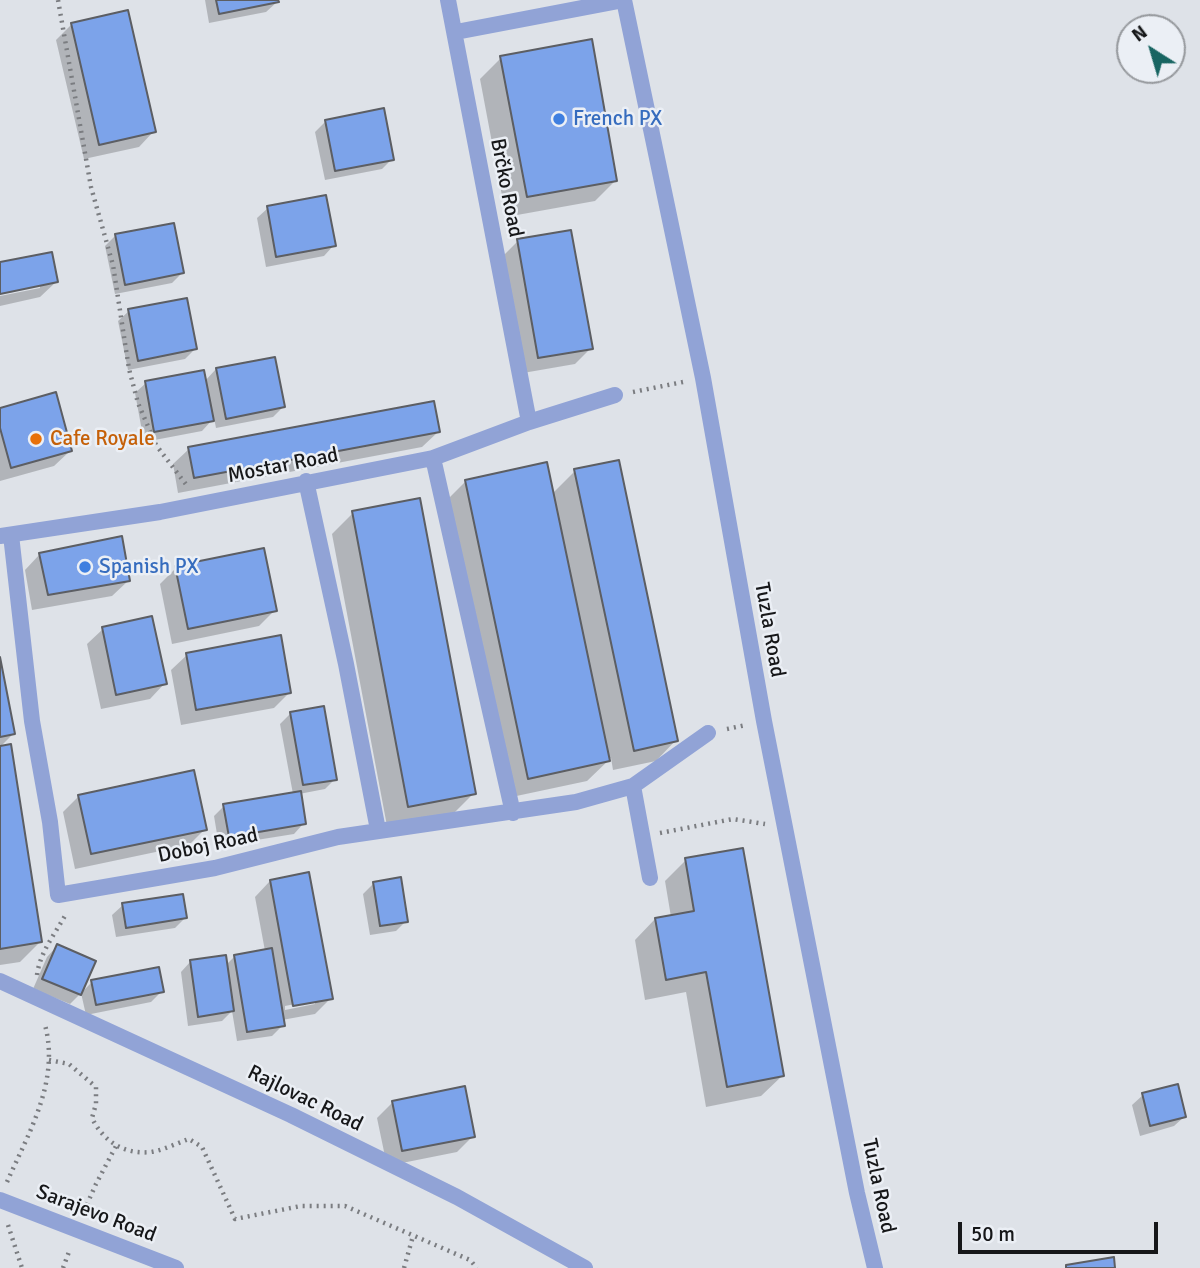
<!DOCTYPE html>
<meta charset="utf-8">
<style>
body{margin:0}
#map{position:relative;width:1200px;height:1268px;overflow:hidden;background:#dee2e8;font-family:Signika,sans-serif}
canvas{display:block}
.north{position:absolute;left:1116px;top:14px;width:70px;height:70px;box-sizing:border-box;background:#ebeff5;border:2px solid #96999d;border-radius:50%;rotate:323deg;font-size:19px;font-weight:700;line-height:28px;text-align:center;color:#161719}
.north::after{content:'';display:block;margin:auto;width:24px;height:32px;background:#186562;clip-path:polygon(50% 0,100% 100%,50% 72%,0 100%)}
.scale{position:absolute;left:958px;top:1222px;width:200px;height:32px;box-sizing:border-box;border:4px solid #161719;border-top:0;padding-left:9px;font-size:21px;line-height:24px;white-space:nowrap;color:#161719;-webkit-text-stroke:5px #ebeff5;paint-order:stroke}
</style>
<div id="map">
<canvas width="1200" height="1268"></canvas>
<div class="north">N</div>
<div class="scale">50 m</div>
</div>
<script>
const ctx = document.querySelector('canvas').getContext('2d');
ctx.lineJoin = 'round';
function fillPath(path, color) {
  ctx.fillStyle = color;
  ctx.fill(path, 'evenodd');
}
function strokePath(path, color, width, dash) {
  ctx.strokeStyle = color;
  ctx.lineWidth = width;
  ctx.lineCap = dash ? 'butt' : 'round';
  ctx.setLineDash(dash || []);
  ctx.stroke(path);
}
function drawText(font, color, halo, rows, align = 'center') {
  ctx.font = font + ' Signika,sans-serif';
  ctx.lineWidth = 5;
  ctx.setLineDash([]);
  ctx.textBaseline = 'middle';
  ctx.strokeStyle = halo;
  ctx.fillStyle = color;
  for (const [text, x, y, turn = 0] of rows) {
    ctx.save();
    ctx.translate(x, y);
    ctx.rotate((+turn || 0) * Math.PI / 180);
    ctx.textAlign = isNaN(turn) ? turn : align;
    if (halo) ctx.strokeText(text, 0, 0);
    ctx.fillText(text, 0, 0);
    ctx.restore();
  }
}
const shadow = new Path2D(`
 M205 0H276L277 2 266 12 209 23Z
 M72 24 154 131 139 147 84 159 56 40Z
 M501 58 616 180 595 201 506 217 480 79Z
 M325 122 392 159 382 169 325 180 315 132Z
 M268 208 334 245 324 256 266 267 257 218Z
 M116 235 182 273 172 283 115 294 105 246Z
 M518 241 591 348 575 364 523 373 502 257Z
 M0 264 56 282 40 297 0 306V296L40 288V284L0 292Z
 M129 311 195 349 185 359 128 370 118 321Z
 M216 369 283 407 273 417 216 428 214 418 202 431 144 442 135 393 146 383 205 381Z
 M0 409 70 451 54 466 0 481Z
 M438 432 422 447 178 493 173 464 189 449Z
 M575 471 676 740 656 761 613 770 611 758 587 781 507 798 445 502 466 481 552 494Z
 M353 513 474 793 453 814 387 826 332 534Z
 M40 554 128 581 112 596 32 610 25 570Z
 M176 568 275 610 259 626 172 644 160 584Z
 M103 629 165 683 150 699 101 709 87 644Z
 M187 655 290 692 274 708 181 725 171 670Z
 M0 667 13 734 0 747Z
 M291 713 335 779 325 789 299 794 304 823 294 834 219 846 214 816 224 806 293 794 280 724Z
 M0 748 41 941 20 962 0 965Z
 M79 796 205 829 189 845 75 869 63 812Z
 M686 860 782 1076 761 1096 706 1107 686 992 645 1000 635 940 655 919 671 917 665 881Z
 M270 881 331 998 315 1014 282 1020 283 1025 272 1036 237 1041 232 1011 222 1021 188 1026 181 972 191 961 225 966 235 956 265 951 255 897ZM315 1000V1004L285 1010V1006Z
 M374 883 406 921 396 931 370 935 363 894Z
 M123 905 185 918 175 928 116 937 112 915Z
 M57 946 81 993 92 982 162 991 151 1002 86 1015 81 993 70 1004 33 989 47 957Z
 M1143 1095 1185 1116 1174 1126 1140 1136 1132 1105Z
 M393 1102 473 1136 457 1152 387 1166 377 1118Z`);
const building = new Path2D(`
 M216 0H278L279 2 219 14Z
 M128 10 156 132 99 145 71 23Z
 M592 39 617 181 527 197 500 56Z
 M384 108 394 160 335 171 325 120Z
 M326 195 336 246 276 257 267 206Z
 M174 223 184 273 125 285 115 234Z
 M571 230 593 349 538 358 517 239Z
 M52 252 58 282 0 294V262Z
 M187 298 197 349 138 361 128 309Z
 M275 357 285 407 226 419 216 368Z
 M204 370 214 421 154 432 145 381Z
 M56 392 72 451 11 468 0 428V408Z
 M434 401 440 432 194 478 188 447Z
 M619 460 678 741 634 751 574 469Z
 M547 462 610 761 528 779 465 480Z
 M420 498 476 794 408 807 352 511Z
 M122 536 130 581 48 595 39 553Z
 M264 548 277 611 188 629 175 566Z
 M152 616 167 684 116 695 102 627Z
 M281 635 291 693 196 710 186 653Z
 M0 657 15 734 0 737Z
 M324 706 337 780 303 785 290 712Z
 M11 744 42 942 0 949V746Z
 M194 770 207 830 91 854 78 795Z
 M301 791 306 824 229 837 223 804Z
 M743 848 784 1076 727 1087 706 972 666 980 655 918 694 911 685 858Z
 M309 872 333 999 293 1006 270 880Z
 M401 877 408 922 380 926 373 882Z
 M183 894 187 918 126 928 122 903Z
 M57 944 96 961 81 995 42 979Z
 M272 948 285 1026 247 1032 234 955Z
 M226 955 234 1011 198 1017 190 960Z
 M159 967 164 992 96 1005 91 980Z
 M1178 1084 1186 1117 1150 1126 1142 1093Z
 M465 1086 475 1137 402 1151 392 1101Z
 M1114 1257 1115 1268H1066V1265Z`);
const path = new Path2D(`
 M58 0 91 187 113 265 129 369 138 403 156 445 188 487
 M633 392 683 382
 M727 729 746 725
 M660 833 733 819 765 824
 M37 975C40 952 55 934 66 914
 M49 1060 69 1064 96 1087V1104L92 1118C103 1141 124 1155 151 1152 164 1150 177 1143 189 1139L202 1147 235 1219 301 1206H345L470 1260 477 1268
 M7 1182C29 1132 60 1081 45 1025
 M84 1211 96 1184 116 1146
 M8 1225 22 1268
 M63 1268 70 1249
 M404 1268 413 1236`);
const service = new Path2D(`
 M456 32 624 0 703 378 764 721 857 1193 875 1268
 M529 422 615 395
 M433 458 513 813
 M306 481 346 664 378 830
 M11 535 32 721 50 822 58 895 215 868 338 837 576 802 633 786 708 733
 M0 536 160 512 433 458 529 422 448 0
 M633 786 650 878
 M0 981 291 1115 457 1197 585 1268
 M0 1200 176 1268`);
const markers = [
 [559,119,7,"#3f7fe0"],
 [36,439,7,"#e8710a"],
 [85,567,7,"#3f7fe0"]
];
const shopNames = [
 ["French PX",573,119],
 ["Spanish PX",99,567]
];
const streetNames = [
 ["Brčko Road",506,188,79],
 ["Mostar Road",283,466,-11],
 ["Tuzla Road",769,630,80],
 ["Doboj Road",208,846,-12],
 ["Rajlovac Road",305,1099,26],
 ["Tuzla Road",878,1186,78],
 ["Sarajevo Road",96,1214,21]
];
const foodNames = [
 ["Cafe Royale",50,439]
];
fillPath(shadow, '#0003');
fillPath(building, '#7ca3ea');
strokePath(building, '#5c5e63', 2);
strokePath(path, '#7b7d81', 4.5, [2, 5]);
strokePath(service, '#91a3d6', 16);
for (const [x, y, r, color] of markers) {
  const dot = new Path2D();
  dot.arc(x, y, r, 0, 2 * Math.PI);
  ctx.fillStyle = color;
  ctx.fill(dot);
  strokePath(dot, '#ebeff5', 2.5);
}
drawText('21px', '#366cbe', '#ebeff5', shopNames, 'left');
drawText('21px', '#161719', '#ebeff5', streetNames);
drawText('21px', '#c56008', '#ebeff5', foodNames, 'left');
</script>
